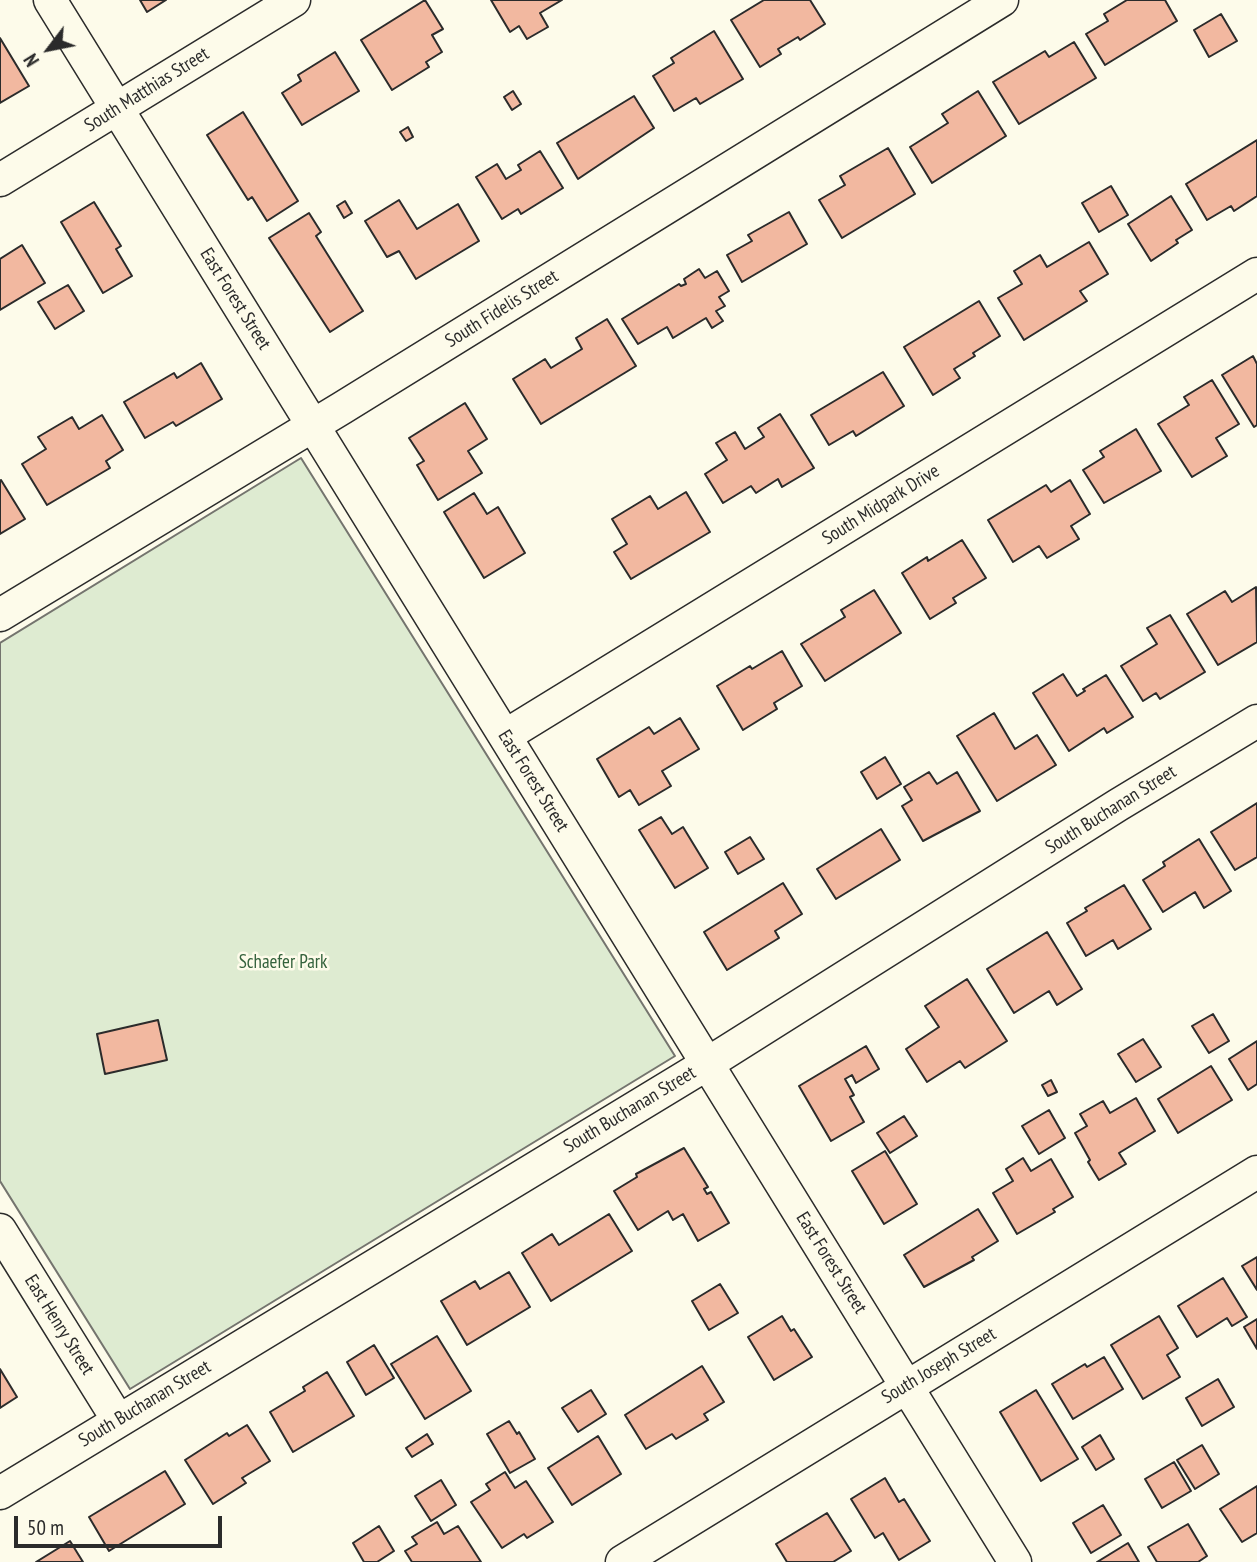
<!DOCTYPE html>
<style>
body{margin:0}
#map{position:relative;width:1257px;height:1562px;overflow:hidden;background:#fdfbea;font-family:"PT Sans Narrow",sans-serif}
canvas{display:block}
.north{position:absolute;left:14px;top:14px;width:70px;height:70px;-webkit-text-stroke:5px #fdfbea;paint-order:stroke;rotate:238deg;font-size:19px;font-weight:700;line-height:28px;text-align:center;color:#2b2b2b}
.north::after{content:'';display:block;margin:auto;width:24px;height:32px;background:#2b2b2b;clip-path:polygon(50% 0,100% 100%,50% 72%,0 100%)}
.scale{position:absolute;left:14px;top:1516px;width:208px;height:32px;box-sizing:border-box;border:4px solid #2b2b2b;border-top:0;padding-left:9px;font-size:21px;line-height:24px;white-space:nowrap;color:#2b2b2b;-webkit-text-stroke:5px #fdfbea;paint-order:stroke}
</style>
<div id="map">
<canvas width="1257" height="1562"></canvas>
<div class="north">N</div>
<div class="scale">50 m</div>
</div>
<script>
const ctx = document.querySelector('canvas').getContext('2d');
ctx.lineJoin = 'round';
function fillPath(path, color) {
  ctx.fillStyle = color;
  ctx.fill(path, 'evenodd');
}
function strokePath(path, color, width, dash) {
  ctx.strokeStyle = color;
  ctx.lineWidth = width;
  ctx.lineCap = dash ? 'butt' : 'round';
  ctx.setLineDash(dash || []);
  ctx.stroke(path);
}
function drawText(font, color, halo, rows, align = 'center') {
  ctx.font = font + ' "PT Sans Narrow",sans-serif';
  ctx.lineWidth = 5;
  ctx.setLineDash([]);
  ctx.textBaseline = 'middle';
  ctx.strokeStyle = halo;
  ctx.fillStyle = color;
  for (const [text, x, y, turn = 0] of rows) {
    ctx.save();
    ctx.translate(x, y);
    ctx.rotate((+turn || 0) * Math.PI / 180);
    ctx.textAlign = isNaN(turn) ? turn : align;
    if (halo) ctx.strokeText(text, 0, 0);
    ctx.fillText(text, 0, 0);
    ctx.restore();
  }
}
const green = new Path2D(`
 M301 458 675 1056 130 1389 0 1181V643Z`);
const building = new Path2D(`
 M140 0H166L147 12Z
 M425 0 443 29 432 35 442 52 426 62 429 67 392 90 361 40Z
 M491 0H562L540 13 548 27 527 39 519 26 510 32Z
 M764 0H810L825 24 800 40 798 37 778 49 781 54 760 67 731 20Z
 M1127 0H1165L1177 21 1105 65 1086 34 1108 21 1104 14Z
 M1221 14 1237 41 1209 57 1194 30Z
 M714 31 743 79 700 104 696 98 674 111 653 76 674 63 671 58Z
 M0 38 29 86 0 103Z
 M1074 42 1096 78 1019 124 993 82 1045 51 1049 57Z
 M335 52 359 91 302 125 282 93 301 81 298 75Z
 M513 91 521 104 512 110 504 97Z
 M978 91 1006 136 932 183 910 147 948 123 942 114Z
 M634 96 654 128 578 179 557 143Z
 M243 112 298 201 267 221 252 197 248 200 207 135Z
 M408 127 413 137 406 141 400 132Z
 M1257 140V196L1234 211 1231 206 1207 220 1186 184Z
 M888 148 915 194 842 238 819 200 845 185 840 176Z
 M540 151 563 188 521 214 518 209 502 219 476 177 497 164 506 179 521 170 518 165Z
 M1111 186 1128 215 1099 232 1082 203Z
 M1171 196 1192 230 1176 240 1178 243 1151 261 1128 224Z
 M399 200 417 229 458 204 479 241 416 279 399 251 387 257 365 221Z
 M345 201 352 213 344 218 337 206Z
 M94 202 121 246 116 249 132 276 103 293 61 222Z
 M789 212 807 244 742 282 727 255 752 241 748 235Z
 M309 213 321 232 316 236 363 311 330 332 269 238Z
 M1089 242 1108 274 1080 291 1087 301 1024 340 998 298 1022 284 1014 271 1040 255 1047 267Z
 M22 245 45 283 0 310V259Z
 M699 269 705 278 717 271 729 291 719 297 725 306 716 311 723 321 712 328 706 318 673 338 667 327 638 344 622 319 679 284 681 286 686 284 684 279Z
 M68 285 84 311 55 329 38 302Z
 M979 301 1000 336 973 353 975 356 954 369 960 378 933 395 904 347Z
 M607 319 636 366 541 424 513 379 545 359 551 368 582 349 576 338Z
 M1253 356 1257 364V425L1254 427 1222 375Z
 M201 363 222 399 176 426 173 422 145 438 124 402 174 373 177 378Z
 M883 372 904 406 856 436 853 431 829 445 811 415Z
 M1212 380 1239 424 1216 438 1227 456 1192 477 1158 424 1189 405 1184 397Z
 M465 403 487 439 468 451 482 473 438 500 417 465 424 461 409 438Z
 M780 414 814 468 782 487 778 479 756 493 751 486 723 503 705 474 727 460 716 443 735 432 745 449 764 437 758 428Z
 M102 415 123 450 106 461 110 468 47 505 22 464 46 449 38 437 72 417 79 429Z
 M1136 429 1161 471 1104 503 1083 470 1104 457 1100 451Z
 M1 480 25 519 0 534V481Z
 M1070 480 1090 514 1071 526 1079 539 1047 558 1039 546 1013 562 988 520 1046 485 1051 492Z
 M686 492 710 532 631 579 614 552 627 544 612 519 650 496 658 509Z
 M474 493 487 514 498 507 525 553 484 578 444 512Z
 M962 540 986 578 953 598 956 603 930 619 902 573 927 557 928 561Z
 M1256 587 1257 642 1218 665 1187 614 1225 591 1232 602Z
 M874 590 901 633 825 681 801 644 845 617 841 610Z
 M1170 615 1205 672 1160 699 1156 693 1143 701 1121 666 1157 644 1147 628Z
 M782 651 802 686 774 703 777 709 743 730 717 686 750 666 752 669Z
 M1063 674 1077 696 1085 691 1083 689 1106 675 1133 717 1107 733 1104 728 1069 751 1033 693Z
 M994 713 1015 749 1037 735 1056 765 997 801 957 736Z
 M680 718 699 749 662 771 671 786 639 805 630 790 619 797 597 759 649 727 654 734Z
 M885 757 901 784 877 799 861 772Z
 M929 772 937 784 957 772 980 811 923 841 902 806 912 800 904 787Z
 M1257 803V857L1235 870 1211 832Z
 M661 817 672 834 683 827 708 868 675 888 639 830Z
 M881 829 900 860 836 899 817 869Z
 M750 837 764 859 738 874 725 852Z
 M1199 839 1231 891 1204 908 1195 892 1163 912 1143 880 1165 866 1163 862Z
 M783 883 802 914 775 931 779 938 727 970 704 932Z
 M1124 885 1151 929 1118 949 1113 940 1086 956 1067 923 1087 911 1085 908Z
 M1047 932 1082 989 1057 1005 1049 991 1014 1013 987 969Z
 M967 979 1007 1041 965 1068 960 1061 927 1082 906 1049 939 1027 925 1006Z
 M1213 1014 1229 1041 1209 1053 1192 1026Z
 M158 1020 167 1060 105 1074 97 1034Z
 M1143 1039 1161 1067 1136 1082 1118 1054Z
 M1257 1041V1084L1248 1090 1229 1059Z
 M866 1046 879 1069 856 1083 852 1075 845 1079 854 1095 850 1097 864 1122 831 1141 799 1086Z
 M1211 1066 1232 1100 1178 1133 1158 1099Z
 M1051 1080 1057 1092 1048 1096 1042 1085Z
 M1136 1098 1155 1131 1119 1153 1126 1164 1099 1180 1088 1162 1090 1160 1075 1133 1087 1126 1080 1114 1103 1101 1110 1113Z
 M1049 1110 1065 1138 1039 1154 1022 1126Z
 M904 1116 917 1136 890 1153 877 1133Z
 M684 1148 708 1187 704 1189 707 1194 711 1192 729 1223 698 1241 683 1214 673 1220 668 1211 638 1230 614 1191 637 1177 636 1174Z
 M885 1151 917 1204 884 1224 852 1171Z
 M1023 1158 1031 1171 1051 1159 1073 1197 1053 1209 1055 1212 1017 1234 993 1193 1013 1181 1006 1169Z
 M978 1209 998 1241 972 1257 974 1260 924 1287 904 1255Z
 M609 1214 632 1251 551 1301 522 1253 552 1234 559 1245Z
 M1257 1257V1290L1242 1266Z
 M509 1272 530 1307 467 1345 441 1301 475 1281 480 1289Z
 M1223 1278 1247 1317 1232 1326 1227 1318 1197 1337 1178 1306Z
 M720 1284 738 1313 709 1330 692 1301Z
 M782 1316 791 1331 794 1329 812 1357 774 1380 748 1337Z
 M1159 1316 1178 1348 1167 1355 1180 1377 1143 1399 1111 1345Z
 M1257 1319V1349L1244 1327Z
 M437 1336 471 1391 425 1419 391 1364Z
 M374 1345 394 1378 366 1395 347 1362Z
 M1104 1357 1123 1389 1073 1419 1052 1384 1085 1364 1087 1367Z
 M702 1366 724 1402 704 1414 708 1420 676 1439 672 1434 646 1449 625 1415Z
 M0 1369 17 1397 0 1408Z
 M327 1372 354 1416 293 1452 270 1412 305 1391 303 1387Z
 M1218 1379 1234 1407 1202 1426 1186 1398Z
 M591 1390 606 1414 578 1432 562 1408Z
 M1036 1390 1078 1459 1041 1481 1000 1412Z
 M509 1421 517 1434 519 1432 535 1459 510 1473 487 1434Z
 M247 1425 270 1461 242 1478 246 1483 213 1504 185 1460 227 1433 229 1436Z
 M427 1434 433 1444 412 1457 406 1448Z
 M1100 1435 1114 1459 1096 1470 1082 1447Z
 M598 1436 621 1474 572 1505 548 1468Z
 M1202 1445 1219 1474 1195 1489 1177 1460Z
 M1174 1462 1191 1491 1162 1508 1145 1479Z
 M165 1471 185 1504 109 1551 89 1517Z
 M505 1472 515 1488 526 1481 553 1522 527 1538 524 1534 502 1548 471 1502 490 1490 486 1484Z
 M885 1478 899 1502 904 1499 930 1541 899 1560 883 1533 875 1538 851 1499Z
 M441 1480 456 1505 431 1521 415 1496Z
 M1257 1486V1533L1242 1542 1220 1509Z
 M1103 1505 1121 1535 1091 1553 1073 1523Z
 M827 1513 851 1551 833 1562H787L776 1544Z
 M437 1522 444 1534 458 1526 481 1562H412L405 1551 417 1544 412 1537Z
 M1188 1524 1207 1556 1198 1562H1157L1148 1547Z
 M379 1526 394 1551 377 1562H364L353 1543Z
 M70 1541 83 1562H36Z
 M1128 1543 1139 1562H1097Z`);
const minor = new Path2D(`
 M50 0 1015 1562
 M0 180 294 0
 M0 615 342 408 1002 0
 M505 736 1257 274
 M0 1230 118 1420
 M0 1493 707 1064 1118 805 1257 721
 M622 1562 1257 1172`);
const streetNames = [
 ["South Matthias Street",147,90,-32],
 ["East Forest Street",235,299,58],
 ["South Fidelis Street",502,309,-32],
 ["South Midpark Drive",881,505,-32],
 ["East Forest Street",533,781,58],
 ["South Buchanan Street",1111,810,-32],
 ["South Buchanan Street",630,1110,-31],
 ["East Forest Street",831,1263,58],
 ["East Henry Street",59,1325,58],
 ["South Joseph Street",939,1366,-31],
 ["South Buchanan Street",145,1404,-31]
];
const parkNames = [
 ["Schaefer Park",283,963]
];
fillPath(green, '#deebd1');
strokePath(green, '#74746e', 2);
fillPath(building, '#f2b8a0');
strokePath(building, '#2b2b2b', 2);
strokePath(minor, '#2b2b2b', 35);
strokePath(minor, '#fdfbea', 32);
drawText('19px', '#2b2b2b', '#fdfbea', streetNames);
drawText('19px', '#34623c', '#fdfbea', parkNames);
</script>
